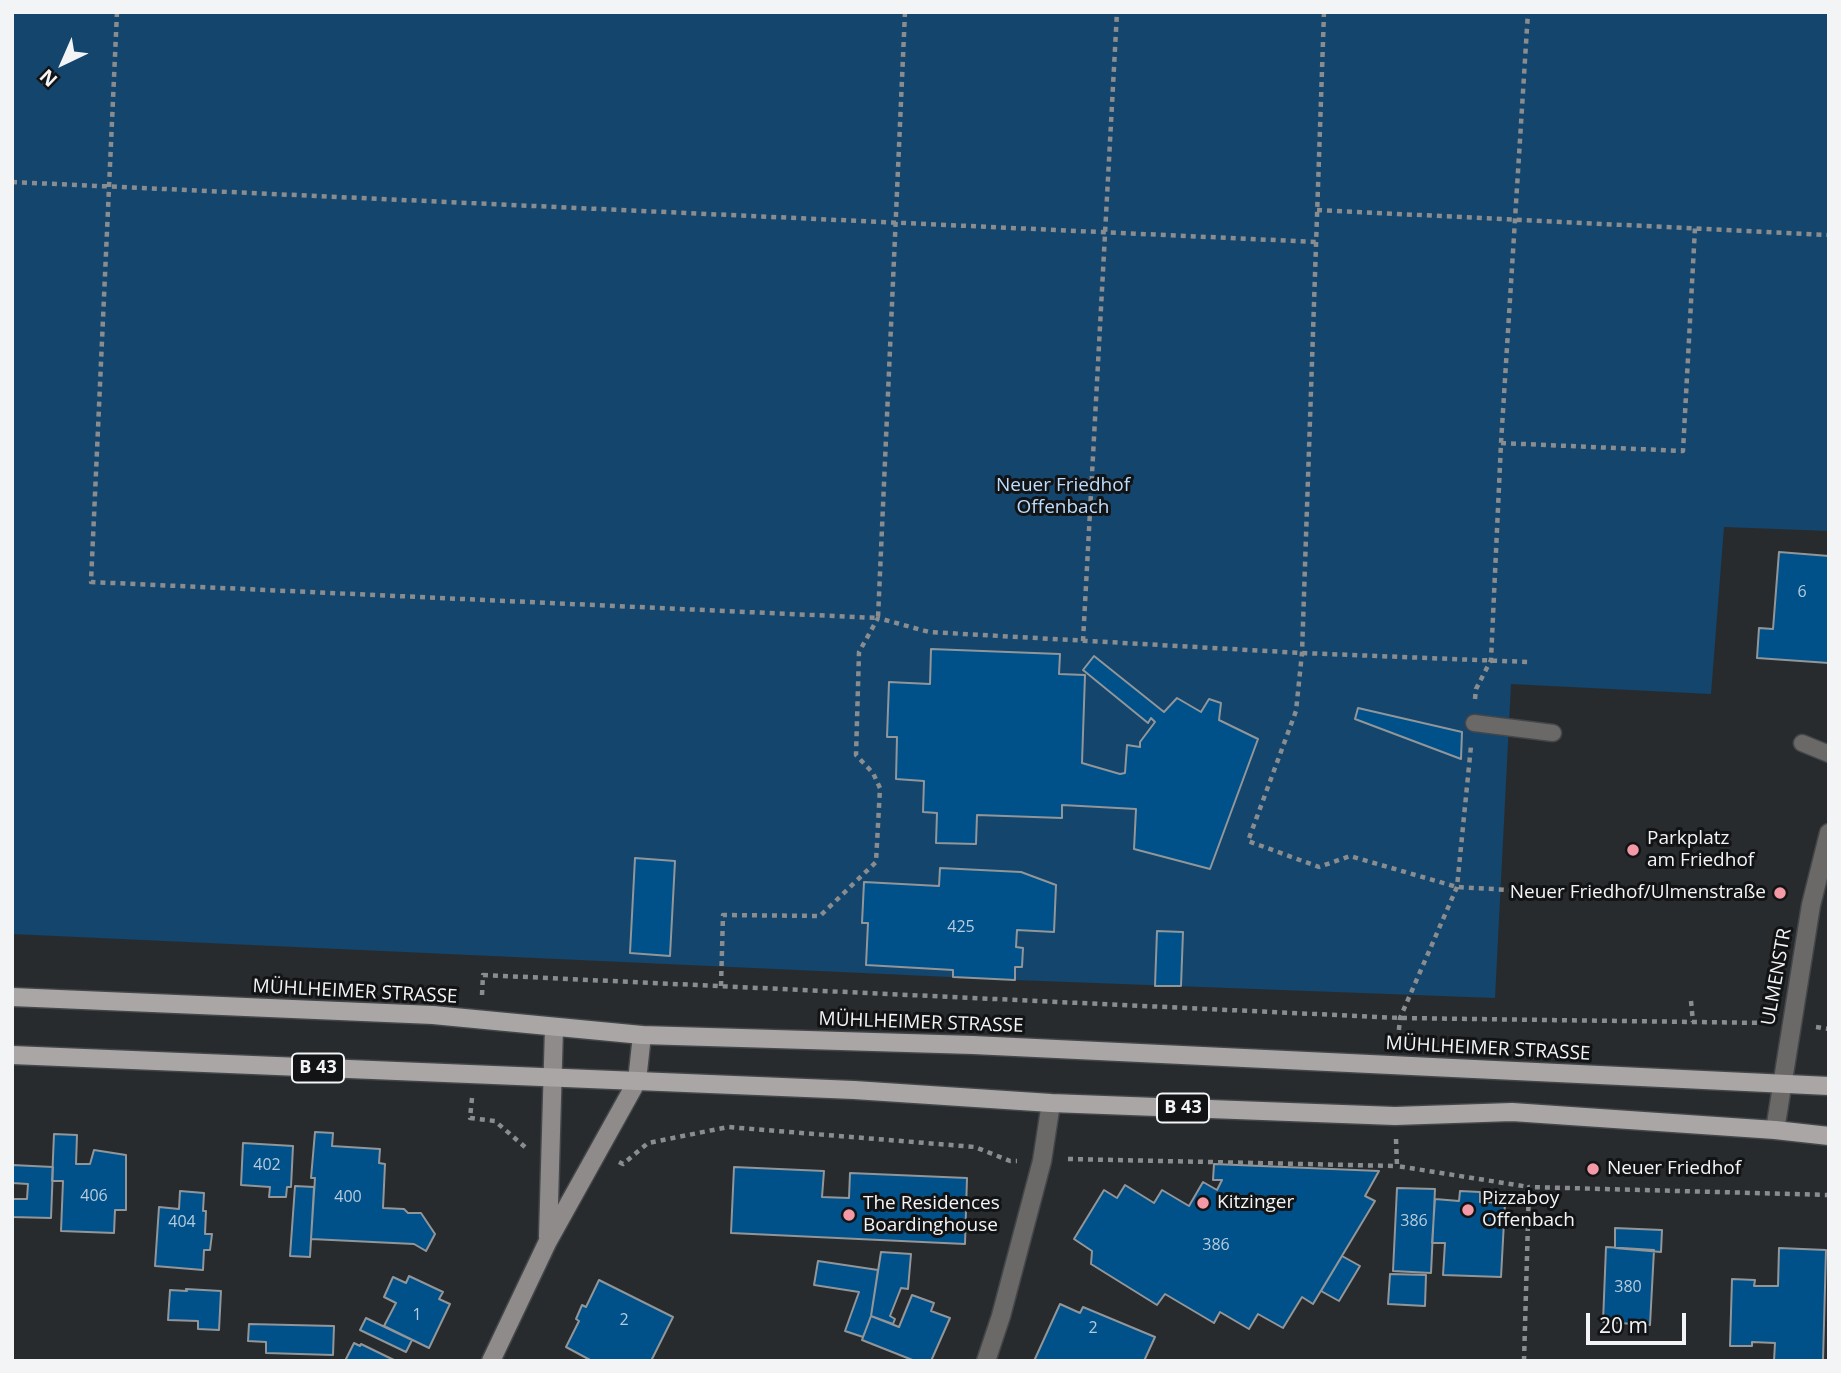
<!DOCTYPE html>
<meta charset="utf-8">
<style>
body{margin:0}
#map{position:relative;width:1841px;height:1373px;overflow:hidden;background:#282b2e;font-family:"Open Sans",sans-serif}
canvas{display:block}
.frame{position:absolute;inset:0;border:14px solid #f2f4f6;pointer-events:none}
.north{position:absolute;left:28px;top:28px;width:70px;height:70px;-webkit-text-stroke:5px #121314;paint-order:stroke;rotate:224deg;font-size:19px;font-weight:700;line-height:28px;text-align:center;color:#f2f4f6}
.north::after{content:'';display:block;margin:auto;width:24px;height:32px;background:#f2f4f6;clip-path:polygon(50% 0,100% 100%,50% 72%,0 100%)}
.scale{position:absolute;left:1586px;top:1313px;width:100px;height:32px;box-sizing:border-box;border:4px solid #f2f4f6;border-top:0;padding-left:9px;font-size:21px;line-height:24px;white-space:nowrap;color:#f2f4f6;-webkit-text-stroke:5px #121314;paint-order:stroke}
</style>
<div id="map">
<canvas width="1841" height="1373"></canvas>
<div class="frame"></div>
<div class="north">N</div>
<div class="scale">20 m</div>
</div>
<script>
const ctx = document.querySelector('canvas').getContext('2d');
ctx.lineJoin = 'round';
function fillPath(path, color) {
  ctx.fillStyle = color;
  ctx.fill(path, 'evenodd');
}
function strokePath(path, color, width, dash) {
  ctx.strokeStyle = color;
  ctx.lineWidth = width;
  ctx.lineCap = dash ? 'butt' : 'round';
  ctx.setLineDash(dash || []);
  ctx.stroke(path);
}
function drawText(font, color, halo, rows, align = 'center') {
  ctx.font = font + ' "Open Sans",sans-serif';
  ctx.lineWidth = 6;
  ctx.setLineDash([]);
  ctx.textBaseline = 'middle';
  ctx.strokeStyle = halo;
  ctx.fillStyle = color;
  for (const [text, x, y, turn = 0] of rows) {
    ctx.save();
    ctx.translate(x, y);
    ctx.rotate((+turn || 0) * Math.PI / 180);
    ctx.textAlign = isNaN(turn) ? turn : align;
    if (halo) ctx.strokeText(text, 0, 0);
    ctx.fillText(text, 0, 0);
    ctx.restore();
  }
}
const green = new Path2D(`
 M12 12H1829V531L1724 527 1711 694 1511 684 1495 998 1015 980 12 934Z`);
const building = new Path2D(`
 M1779 552 1829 556V663L1757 658 1759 628 1773 629Z
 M931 649 1060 654 1059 674 1085 675 1082 763 1120 774 1125 773 1127 745 1140 747V742L1155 722 1151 718 1148 723 1083 670 1094 656 1164 712 1177 698 1201 712 1209 699 1221 703 1219 720 1258 739 1210 869 1134 849 1136 809 1062 805V818L977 815 976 844 936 843 937 813 923 812 924 781 896 779 897 737H887L889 682 930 684Z
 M1358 708 1462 732 1461 759 1355 719Z
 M635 858 675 861 670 956 630 953Z
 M940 868 1021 872 1056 885 1054 932 1017 930 1016 947 1023 948 1022 967H1015V980L953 977V970L866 965 868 923H862L864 882 939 886Z
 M1157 931 1183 932 1181 986H1155Z
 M315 1132 333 1133 332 1146 380 1149 379 1163 385 1164 383 1208 404 1209 408 1213H421L435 1234 426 1251 414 1244 311 1239 315 1178H311Z
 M54 1134 77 1135 76 1164H90L94 1150 126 1155V1210H115L114 1233 61 1231 63 1181H52Z
 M243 1143 293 1146 291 1187H287L286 1197H269L270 1187 241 1185Z
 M1214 1164 1379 1171 1365 1196 1375 1201 1313 1304 1302 1297 1283 1328 1258 1314 1249 1329 1220 1312 1214 1323 1165 1294 1157 1305 1091 1264 1092 1251 1074 1239 1104 1190 1117 1198 1125 1185 1154 1203 1162 1190 1189 1206 1203 1182 1217 1190 1222 1180H1213Z
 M12 1165 53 1167 51 1218 12 1217V1199H27L28 1184 12 1183Z
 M734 1167 824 1171 822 1197 849 1198 850 1173 967 1178 965 1244 731 1233Z
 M295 1186 314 1187 310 1257 290 1256Z
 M1397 1188 1435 1189 1431 1273 1393 1271Z
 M180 1191 204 1193 203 1211H206L205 1234H212L210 1250H204L203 1270 155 1266 159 1207 179 1209Z
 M1460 1191 1480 1192V1202L1505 1203 1501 1277 1443 1275 1445 1243H1432L1435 1199 1459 1201Z
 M1615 1228 1662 1230 1661 1252 1615 1248Z
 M1606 1247 1654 1250 1650 1325 1603 1322Z
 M1779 1248 1826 1250 1823 1361H1774L1775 1343 1752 1342V1346H1730L1732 1279 1755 1280 1754 1286H1778Z
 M881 1252 911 1254 908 1289 901 1288 890 1316 895 1319 893 1324 871 1316Z
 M1342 1256 1360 1266 1339 1301 1321 1291Z
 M818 1261 878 1270 871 1316 863 1337 845 1331 859 1292 814 1285Z
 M1390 1274 1426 1275 1425 1306 1388 1304Z
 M409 1276 443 1292 439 1299 450 1304 429 1348 384 1326 396 1303 384 1297 393 1277 406 1283Z
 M599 1280 673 1317 651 1361H592L566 1347 579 1321 576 1319 582 1305 586 1307Z
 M186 1289 221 1291 219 1330 198 1329V1321L168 1320 170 1290 187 1291Z
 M912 1295 934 1303 931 1311 950 1318 931 1361H915L862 1340 871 1316 899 1327Z
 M1060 1304 1080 1313 1083 1307 1155 1337 1144 1361H1034Z
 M366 1318 412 1340 406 1352 360 1330Z
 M249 1324 334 1326 333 1355 266 1353V1342L248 1341Z
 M354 1343 360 1346 361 1344 396 1361H345Z`);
const path = new Path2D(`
 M117 12 91 582 878 618 905 12
 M1324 12 1302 653 1296 711 1248 841 1319 867 1350 856 1457 887 1544 892
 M12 182 1317 242
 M1317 210 1829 235
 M1501 443 1683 451 1695 228
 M1083 641 1117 12
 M1475 699 1476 689 1491 660 1501 443 1528 12
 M721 986 723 915 820 916 876 862 880 788 873 773 856 755 859 652 878 618 929 632 1302 653 1528 662
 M482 995 483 975 1400 1018 1769 1023
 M1691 1001 1693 1022
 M1816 1027 1829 1029
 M1398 1040 1400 1018 1457 887 1471 746
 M472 1098 470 1118 495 1121 525 1147
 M1396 1139 1397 1166 1529 1187
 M1068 1159 1397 1166
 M619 1162 623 1164 648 1143 728 1127 975 1147 1010 1161H1017
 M1524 1361 1529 1187 1829 1195`);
const lane = new Path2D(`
 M1474 723 1553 733
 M1802 743 1829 754`);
const street = new Path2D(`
 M1775 1130 1811 905 1829 833
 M986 1361 1001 1316 1042 1161 1051 1103`);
const secondary = new Path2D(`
 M548 1237 554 1028
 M491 1361 548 1241 637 1081 642 1035`);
const primary = new Path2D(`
 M12 997 433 1015 642 1035 973 1045 1829 1086
 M12 1055 854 1090 1051 1103 1395 1116 1512 1112 1775 1130 1829 1136`);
const markers = [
 [1633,850,7,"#f49aa6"],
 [1780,893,7,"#f49aa6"],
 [1593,1169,7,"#f49aa6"],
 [1203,1203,7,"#f49aa6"],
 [1468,1210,7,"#f49aa6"],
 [849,1215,7,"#f49aa6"]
];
const numberNames = [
 ["6",1802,592],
 ["425",961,927],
 ["402",267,1165],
 ["406",94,1196],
 ["400",348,1197],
 ["386",1414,1221],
 ["404",182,1222],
 ["386",1216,1245],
 ["380",1628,1287],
 ["1",417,1315],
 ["2",624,1320],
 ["2",1093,1328]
];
const shields = [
 [318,1068,52],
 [1183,1108,52]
];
const shieldNames = [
 ["B 43",318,1068],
 ["B 43",1183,1108]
];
const parkNames = [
 ["Neuer Friedhof",1063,486],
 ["Offenbach",1063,508]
];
const poiNames = [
 ["Parkplatz",1647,839],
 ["am Friedhof",1647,861],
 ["Neuer Friedhof/Ulmenstraße",1766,893,"right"],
 ["Neuer Friedhof",1607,1169],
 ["Pizzaboy",1482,1199],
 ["Offenbach",1482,1221],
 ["Kitzinger",1217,1203],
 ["The Residences",863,1204],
 ["Boardinghouse",863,1226]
];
const streetNames = [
 ["ULMENSTR",1777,977,-80],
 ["MÜHLHEIMER STRASSE",355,992,3],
 ["MÜHLHEIMER STRASSE",921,1023,2],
 ["MÜHLHEIMER STRASSE",1488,1049,3]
];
fillPath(green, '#13456d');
fillPath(building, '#005189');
strokePath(building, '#929699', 2);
strokePath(lane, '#44474a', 19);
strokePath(street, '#44474a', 21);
strokePath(secondary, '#44474a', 21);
strokePath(primary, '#44474a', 21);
strokePath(path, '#8a8d8f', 4.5, [5, 5]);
strokePath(lane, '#6b6868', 16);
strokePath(street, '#6b6868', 18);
strokePath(secondary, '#8f8b8b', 18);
strokePath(primary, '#aba6a6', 18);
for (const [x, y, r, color] of markers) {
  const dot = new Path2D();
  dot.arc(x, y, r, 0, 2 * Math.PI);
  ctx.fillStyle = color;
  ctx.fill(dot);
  strokePath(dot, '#121314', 2.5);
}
drawText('16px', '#b6cbdb', null, numberNames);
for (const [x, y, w] of shields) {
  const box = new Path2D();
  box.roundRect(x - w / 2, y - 14.5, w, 29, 5);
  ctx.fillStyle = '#121314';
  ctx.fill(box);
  strokePath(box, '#f2f4f6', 2);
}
drawText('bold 18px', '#f2f4f6', null, shieldNames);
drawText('19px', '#bcddfe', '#121314', parkNames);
drawText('19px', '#f2f4f6', '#121314', poiNames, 'left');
drawText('19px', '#f2f4f6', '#121314', streetNames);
</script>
